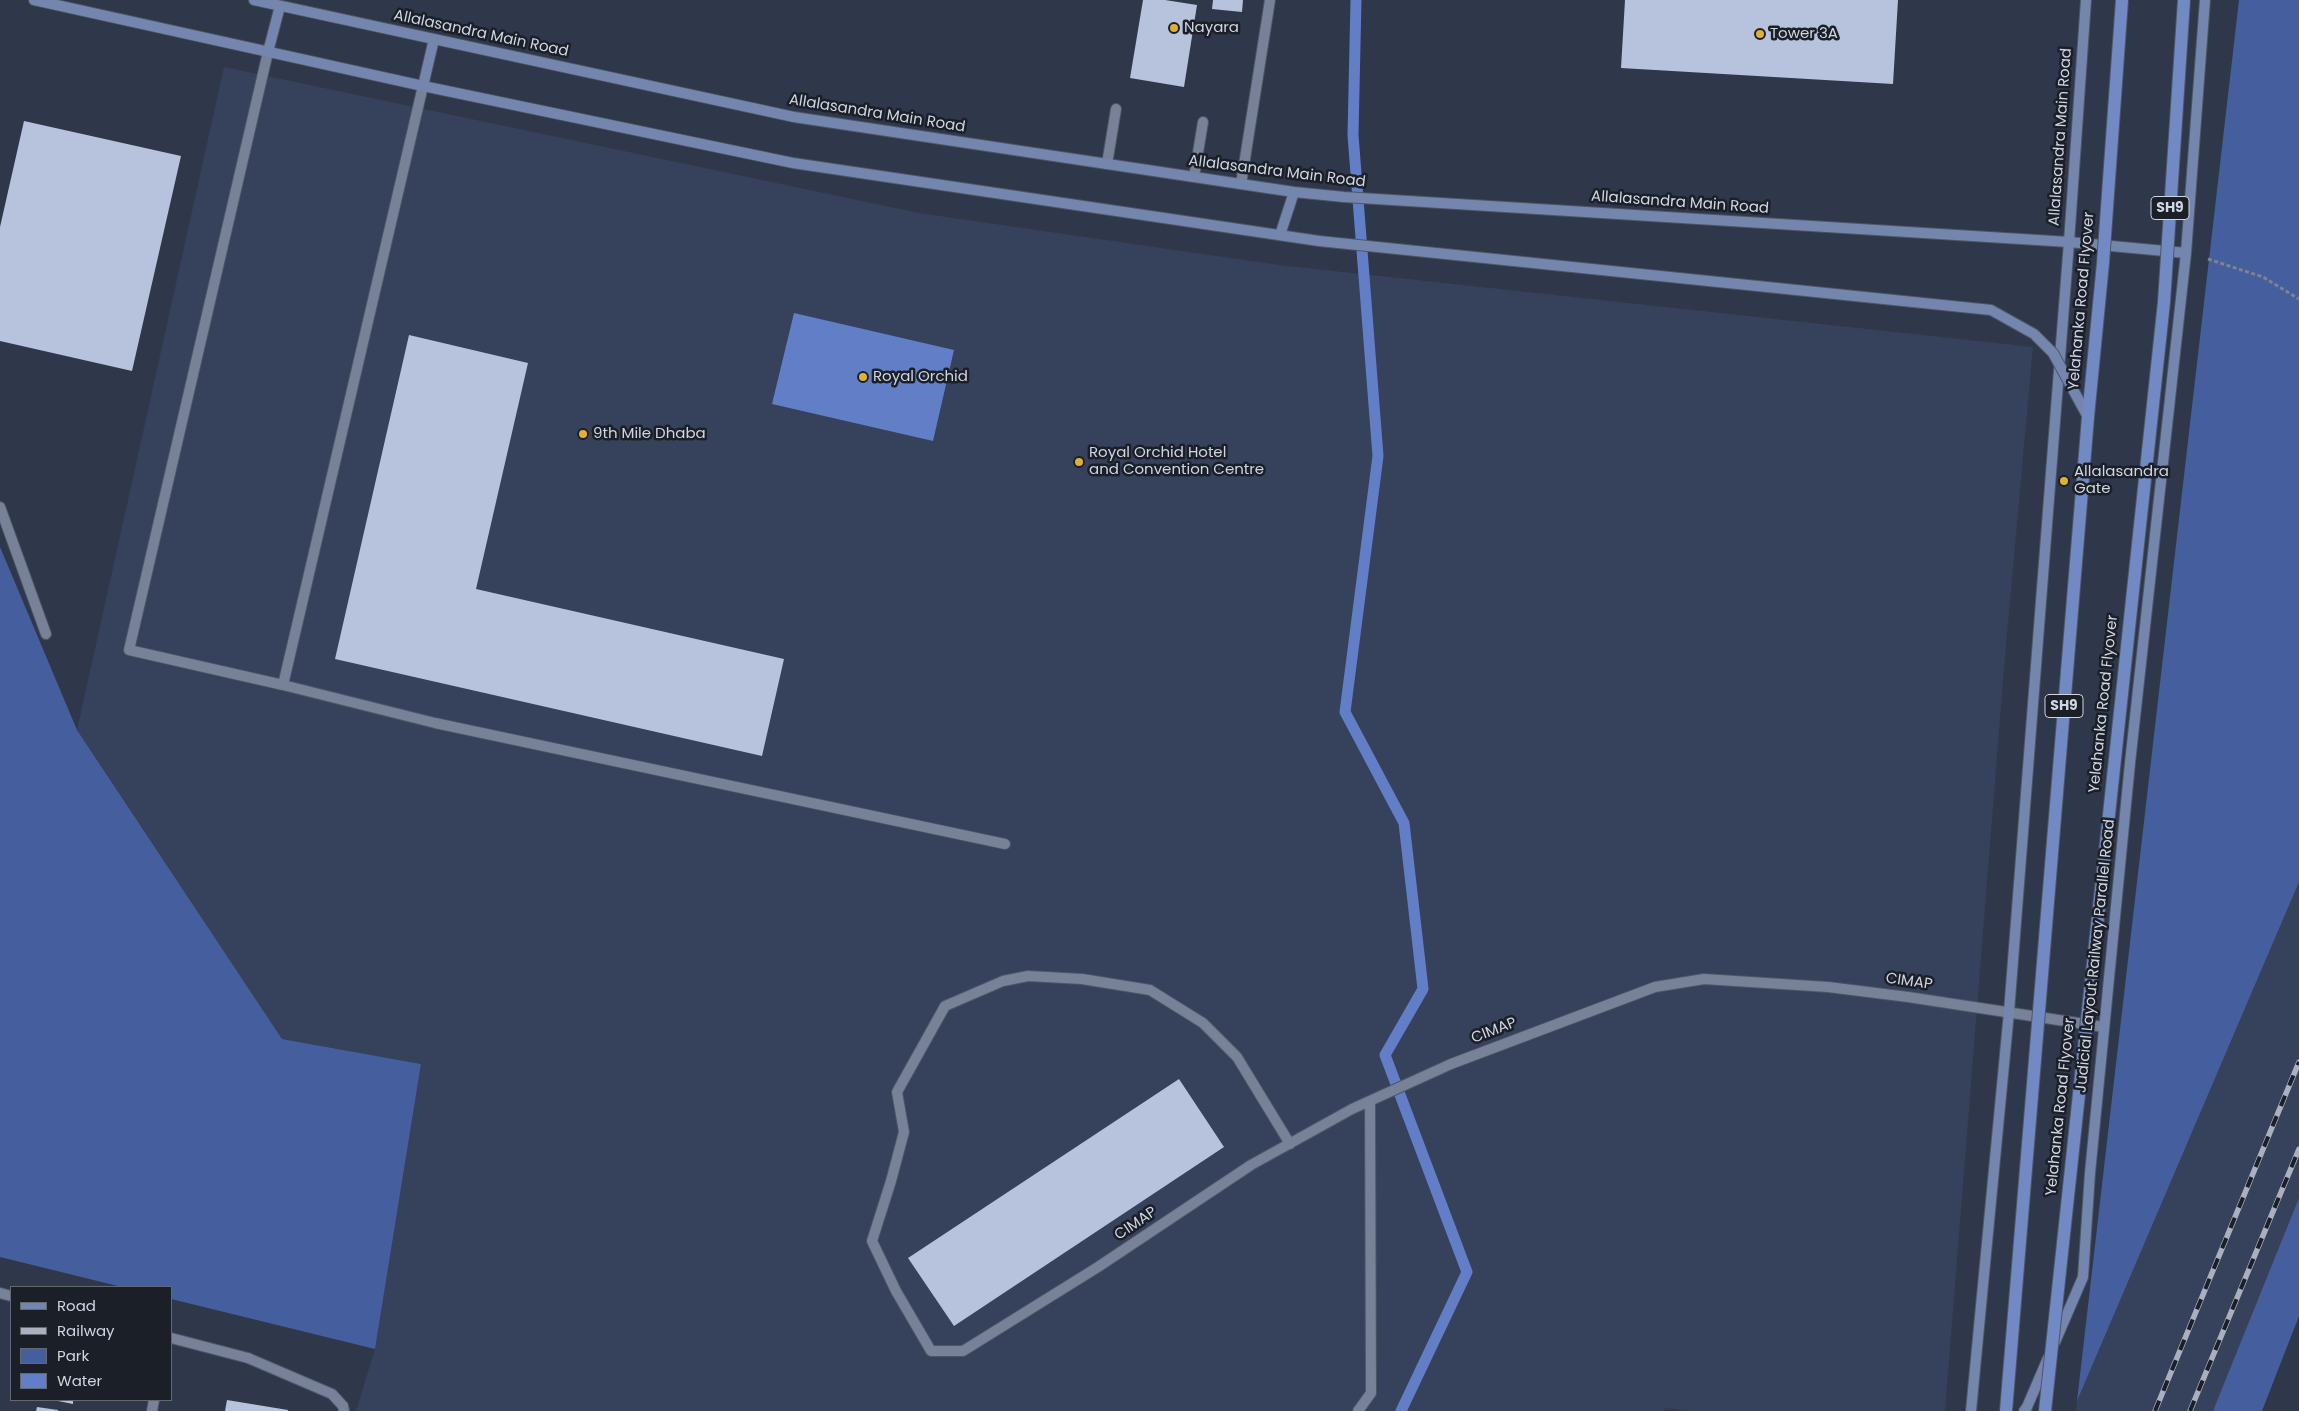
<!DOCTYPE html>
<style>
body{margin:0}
#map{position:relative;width:2299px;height:1411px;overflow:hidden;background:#2f374b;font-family:Poppins,sans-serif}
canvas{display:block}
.legend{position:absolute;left:10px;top:1286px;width:162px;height:115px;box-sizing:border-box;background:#1b1f28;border:1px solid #636872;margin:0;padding:6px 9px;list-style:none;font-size:15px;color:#cfd5e2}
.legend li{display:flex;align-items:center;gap:10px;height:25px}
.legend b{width:25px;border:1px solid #636872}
</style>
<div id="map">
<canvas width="2299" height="1411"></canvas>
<ul class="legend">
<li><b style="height:6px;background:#7586ae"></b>Road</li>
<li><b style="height:6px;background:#aab0bf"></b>Railway</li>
<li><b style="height:14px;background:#455e9d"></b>Park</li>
<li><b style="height:14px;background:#617ec7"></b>Water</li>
</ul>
</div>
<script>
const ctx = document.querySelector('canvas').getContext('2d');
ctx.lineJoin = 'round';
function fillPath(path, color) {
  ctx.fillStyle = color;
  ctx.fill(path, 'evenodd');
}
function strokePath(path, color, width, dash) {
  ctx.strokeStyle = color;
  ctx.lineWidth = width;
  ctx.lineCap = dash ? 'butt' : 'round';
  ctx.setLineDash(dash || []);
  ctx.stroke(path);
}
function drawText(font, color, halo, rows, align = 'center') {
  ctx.font = font + ' Poppins,sans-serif';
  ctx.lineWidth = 5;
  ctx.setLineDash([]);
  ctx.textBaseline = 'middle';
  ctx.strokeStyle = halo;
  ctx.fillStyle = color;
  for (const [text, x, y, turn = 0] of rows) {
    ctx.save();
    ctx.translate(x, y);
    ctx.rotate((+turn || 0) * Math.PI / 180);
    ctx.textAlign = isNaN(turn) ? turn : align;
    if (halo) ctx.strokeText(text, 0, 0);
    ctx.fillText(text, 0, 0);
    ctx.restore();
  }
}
const built = new Path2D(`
 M224 67 919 213 1279 265 2033 347 2005 656 1945 1411H1686L1665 1408 1664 1411H356L375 1349 421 1064 282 1039 77 730Z
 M2299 882V1206L2215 1411H2076L2077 1401Z`);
const green = new Path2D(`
 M2239 0H2299V882L2077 1401Z
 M0 547 77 730 282 1039 421 1064 375 1349 171 1299V1287H122L0 1257Z
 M2299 1198V1316L2262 1411H2213Z`);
const water = new Path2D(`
 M794 313 954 350 933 441 772 404Z`);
const stream = new Path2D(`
 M1356 0 1353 135 1378 456 1345 712 1404 823 1423 989 1385 1055 1467 1272 1401 1411`);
const building = new Path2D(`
 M1143 0H1165L1197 5 1184 87 1130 78Z
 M1213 0H1243L1242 12 1212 9Z
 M1625 0H1898L1893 84 1621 68Z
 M24 121 181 156 132 371 0 341V227Z
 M409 335 528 363 476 589 784 659 762 756 335 659Z
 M1179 1079 1224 1147 954 1326 908 1258Z
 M53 1400H73V1404Z
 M227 1400 288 1410V1411H225Z
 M37 1407 58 1410V1411H36Z`);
const path = new Path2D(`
 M2208 259 2263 277 2299 299`);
const lane = new Path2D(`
 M268 52 129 650 283 685 423 86
 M1107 164 1116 109
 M1194 177 1203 122
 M1241 184 1270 0
 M0 507 46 634
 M283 685 435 723 1005 844
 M1290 1144 1237 1057 1203 1023 1150 990 1082 979 1028 976 1003 981 945 1006 897 1092 904 1132 891 1181 872 1241 896 1291 931 1351H963L1098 1267 1251 1165 1352 1109 1451 1064 1655 987 1704 979 1828 987 1908 997 2104 1027
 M248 1358 332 1394 343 1406 344 1411
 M1358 1411 1371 1393 1370 1102`);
const street = new Path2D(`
 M0 1293 11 1296
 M171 1338 248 1358
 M152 1411 154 1400`);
const secondary = new Path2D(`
 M34 0 423 86 793 163 1319 241
 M254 0 794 117 1294 192 1344 197 2069 242 2086 0
 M268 52 280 6
 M423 86 434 39
 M1280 235 1294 192
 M2055 1342 2083 1277 2090 1173 2130 763 2186 253 2205 0
 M1971 1411 2009 1012 2069 242 2186 253
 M2024 1411 2027 1407 2048 1358`);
const rail = new Path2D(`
 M2155 1411 2299 1062
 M2190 1411 2299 1149`);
const secondaryBridge = new Path2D(`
 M1319 241 1991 310 2034 334 2053 353 2088 417`);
const primaryBridge = new Path2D(`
 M2006 1411 2088 417 2103 263 2122 0
 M2045 1411 2164 302 2184 0`);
const markers = [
 [1174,28,5,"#e0b034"],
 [1760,34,5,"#e0b034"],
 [863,377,5,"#e0b034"],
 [583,434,5,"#e0b034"],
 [1079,462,5,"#e0b034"],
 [2064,481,5,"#e0b034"]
];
const shields = [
 [2170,208,38],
 [2064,706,38]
];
const shieldNames = [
 ["SH9",2170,208],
 ["SH9",2064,706]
];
const poiNames = [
 ["Nayara",1184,28],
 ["Tower 3A",1770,34],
 ["Royal Orchid",873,377],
 ["9th Mile Dhaba",593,434],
 ["Royal Orchid Hotel",1089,453],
 ["and Convention Centre",1089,470],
 ["Allalasandra",2074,472],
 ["Gate",2074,489]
];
const streetNames = [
 ["Allalasandra Main Road",481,34,12],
 ["Allalasandra Main Road",877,114,9],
 ["Allalasandra Main Road",2061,137,-86],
 ["Allalasandra Main Road",1277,172,7],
 ["Allalasandra Main Road",1680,203,4],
 ["Yelahanka Road Flyover",2082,301,-85],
 ["Yelahanka Road Flyover",2104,704,-84],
 ["Judicial Layout Railway Parallel Road",2096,956,-84],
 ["CIMAP",1909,982,8],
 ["CIMAP",1494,1031,-21],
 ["Yelahanka Road Flyover",2061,1107,-84],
 ["CIMAP",1136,1224,-34]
];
fillPath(built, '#36415b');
fillPath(green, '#455e9d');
fillPath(water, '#617ec7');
strokePath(stream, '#617ec7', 11);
fillPath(building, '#b7c2dc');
strokePath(lane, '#4e5566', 12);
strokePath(street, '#4e5566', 12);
strokePath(secondary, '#4e5566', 12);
strokePath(path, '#7c8394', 3, [4, 2.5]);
strokePath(lane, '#778198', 10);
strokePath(street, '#778198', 10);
strokePath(secondary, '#7586ae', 10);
strokePath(rail, '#aab0bf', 5.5);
strokePath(rail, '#1b1f28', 4, [11]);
strokePath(secondaryBridge, '#4e5566', 12, []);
strokePath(primaryBridge, '#4e5566', 14, []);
strokePath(secondaryBridge, '#7586ae', 10);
strokePath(primaryBridge, '#728ac4', 12);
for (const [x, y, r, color] of markers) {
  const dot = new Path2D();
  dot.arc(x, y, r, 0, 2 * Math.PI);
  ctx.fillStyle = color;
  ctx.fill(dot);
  strokePath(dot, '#1b1f28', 2);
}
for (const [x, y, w] of shields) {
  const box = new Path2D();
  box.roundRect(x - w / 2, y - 11.5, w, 23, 4);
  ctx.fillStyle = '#1b1f28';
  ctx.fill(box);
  strokePath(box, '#cfd5e2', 1);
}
drawText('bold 14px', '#cfd5e2', null, shieldNames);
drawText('15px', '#cfd5e2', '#1b1f28', poiNames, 'left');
drawText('15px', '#cfd5e2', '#1b1f28', streetNames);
</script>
